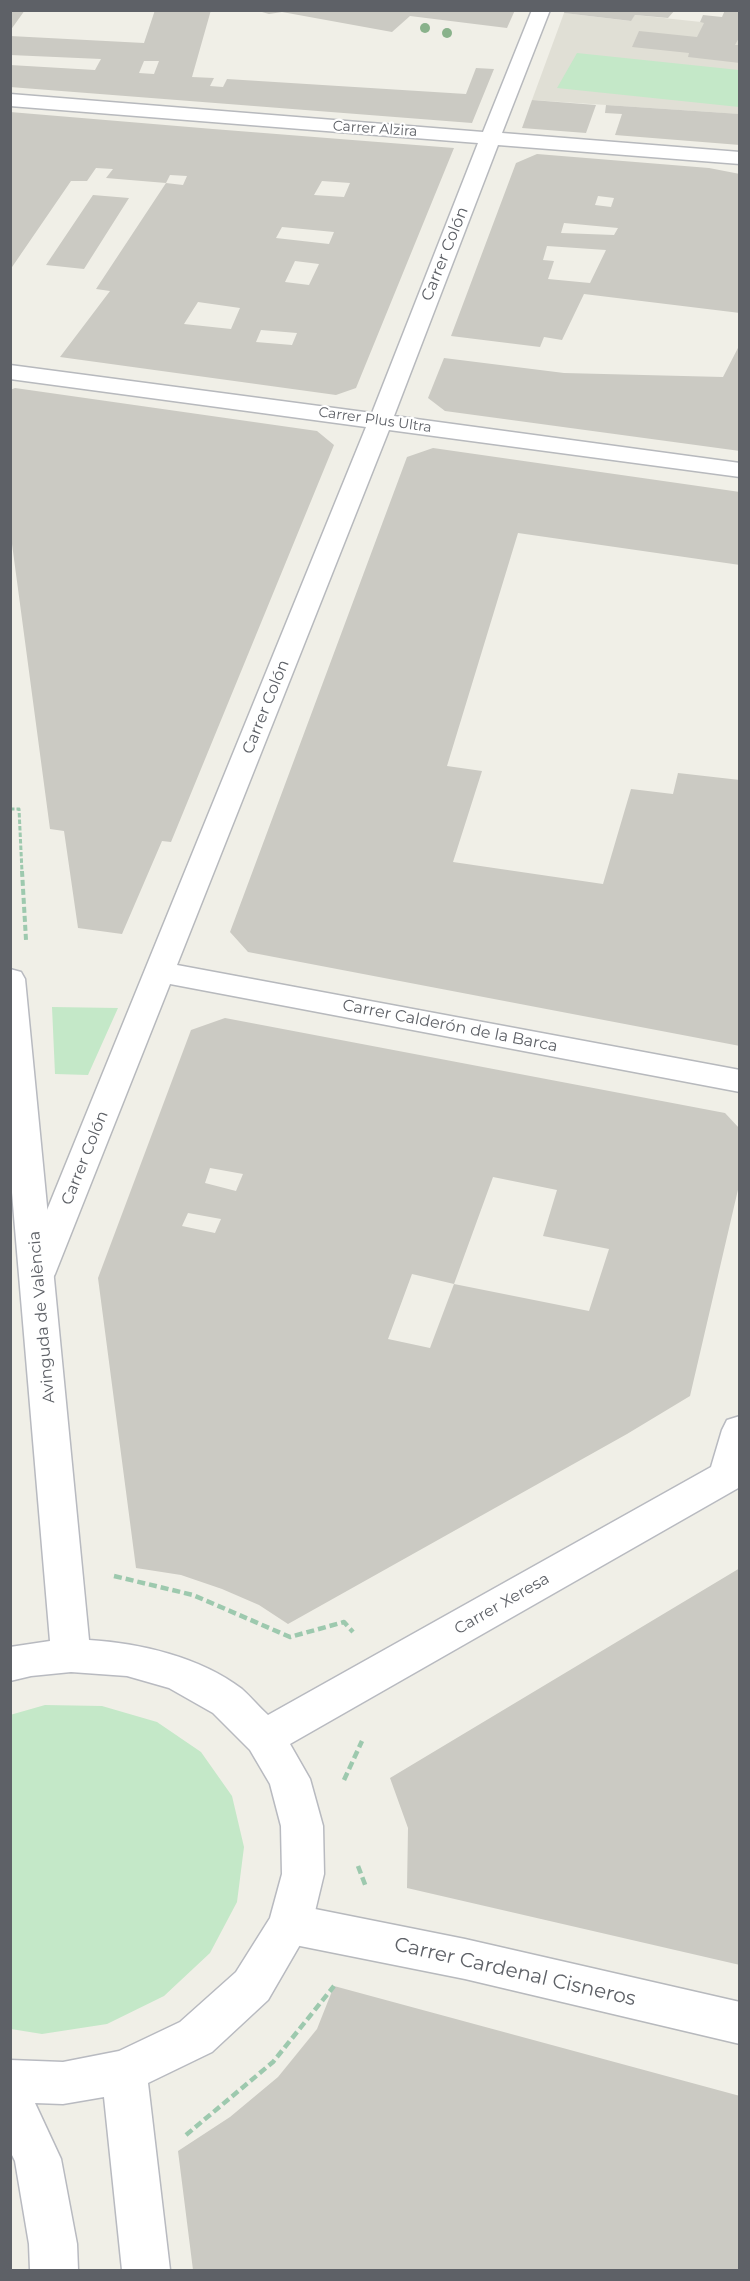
<!DOCTYPE html>
<meta charset="utf-8">
<style>
body{margin:0}
#map{position:relative;width:750px;height:2281px;overflow:hidden;background:#f0efe7;font-family:Montserrat,sans-serif}
canvas{display:block}
.frame{position:absolute;inset:0;border:12px solid #5e6167;pointer-events:none}
</style>
<div id="map">
<canvas width="750" height="2281"></canvas>
<div class="frame"></div>
</div>
<script>
const ctx = document.querySelector('canvas').getContext('2d');
ctx.lineJoin = 'round';
function fillPath(path, color) {
  ctx.fillStyle = color;
  ctx.fill(path, 'evenodd');
}
function strokePath(path, color, width, dash) {
  ctx.strokeStyle = color;
  ctx.lineWidth = width;
  ctx.lineCap = dash ? 'butt' : 'round';
  ctx.setLineDash(dash || []);
  ctx.stroke(path);
}
function drawText(font, color, halo, rows, align = 'center') {
  ctx.font = font + ' Montserrat,sans-serif';
  ctx.lineWidth = 4.5;
  ctx.setLineDash([]);
  ctx.textBaseline = 'middle';
  ctx.strokeStyle = halo;
  ctx.fillStyle = color;
  for (const [text, x, y, turn = 0] of rows) {
    ctx.save();
    ctx.translate(x, y);
    ctx.rotate((+turn || 0) * Math.PI / 180);
    ctx.textAlign = isNaN(turn) ? turn : align;
    if (halo) ctx.strokeText(text, 0, 0);
    ctx.fillText(text, 0, 0);
    ctx.restore();
  }
}
const education = new Path2D(`
 M564 13 630 21 635 15 739 26V114L532 100Z`);
const green = new Path2D(`
 M577 53 739 70V107L557 88Z
 M52 1007 118 1008 88 1075 55 1074Z
 M45 1705 102 1706 157 1722 201 1752 232 1796 244 1847 237 1902 210 1953 164 1996 107 2024 42 2034 11 2029 10 1715Z`);
const building = new Path2D(`
 M10 10H25L10 31Z
 M155 10H211L192 77 214 78 210 86 223 87 227 79 466 94 476 68 494 69 472 123 10 87V65L95 70 101 59 10 55V36L144 43ZM144 61H159L154 74 139 73Z
 M255 10H515L507 28 410 16 392 32 282 12 269 14Z
 M565 10H675L668 18 635 15 631 21 564 13Z
 M725 10H740V36L735 45H740V63L688 57 689 53 632 47 639 31 697 37 704 23 700 22 703 15 722 17Z
 M532 100 596 105 586 133 522 128Z
 M606 105 740 114V145L615 135 622 114 605 113Z
 M10 112 213 129 454 148 356 388 336 395 60 357 110 291 96 289 166 183 183 185 187 176 170 175 166 183 106 178 113 169 96 168 87 181H71L10 270ZM322 181 350 183 344 197 314 195ZM282 227 334 232 329 244 276 238ZM295 261 319 264 309 285 285 282ZM198 302 240 308 231 329 184 324ZM261 330 297 333 292 345 256 342Z
 M537 154 709 168 740 174V313L584 294 562 340 544 337 540 347 451 336 516 163ZM598 196 614 198 611 207 595 205ZM564 223 618 228 614 235 561 233ZM547 246 606 250 590 283 548 279 554 261 543 260Z
 M93 195 129 198 84 269 46 265Z
 M740 344V451L445 411 428 398 444 358 564 373 723 377Z
 M15 388 317 431 334 445 171 842 162 841 122 934 78 928 64 831 50 829 10 529V390Z
 M433 448 740 492V565L518 533 447 766 482 771 453 862 603 884 631 789 673 794 678 773 740 780V1046L248 952 230 932 407 457Z
 M225 1018 725 1113 740 1129V1181L690 1396 627 1434 288 1624 259 1605 222 1589 181 1575 136 1568 98 1278 191 1030ZM210 1168 243 1174 236 1191 205 1183ZM493 1177 557 1190 543 1236 609 1249 589 1311 454 1284 430 1348 388 1339 412 1274 454 1284ZM188 1213 221 1219 215 1233 182 1226Z
 M740 1568V1965L407 1888 408 1828 390 1778Z
 M334 1986 740 2096V2270H193L178 2151 230 2117 278 2077 317 2029Z`);
const pathFar2 = new Path2D(`
 M10 809H19L22 872`);
const pathFar1 = new Path2D(`
 M22 871 26 940`);
const path = new Path2D(`
 M114 1576 193 1595 290 1637 344 1622 353 1632
 M344 1780 362 1741
 M358 1866 366 1887
 M186 2135 273 2062 334 1986`);
const street = new Path2D(`
 M532 10H550L502 133 740 152V164L498 145 394 416 740 463V477L389 430 177 965 740 1070V1092L170 984 55 1274 50 1283 38 1287 26 1283 21 1274 366 427 10 379V365L372 413 478 143 10 106V94L483 132Z
 M290 1904 465 1939 740 2002V2044L465 1979 290 1944 275 1938 268 1924 275 1910Z`);
const secondary = new Path2D(`
 M10 969 21 972 25 979 89 1640C140 1643 200 1657 242 1689 251 1697 259 1707 268 1715L711 1467 722 1430 727 1420 740 1416V1487L290 1744 310 1779 323 1826 324 1874 312 1924 268 2000 212 2052 148 2083 170 2270H122L104 2097 63 2104 35 2103 61 2159 77 2244 78 2270H30L29 2244 15 2161 10 2151V2060L63 2062 119 2051 180 2022 236 1972 270 1918 282 1874 281 1826 270 1784 250 1750 213 1713 169 1688 127 1676 71 1672 31 1676 10 1681V1647L50 1641 10 1169Z`);
const trees = [
 [425,28],
 [447,33]
];
const farStreetnames = [
 ["Carrer Alzira",375,129,4],
 ["Carrer Plus Ultra",375,420,8]
];
const streetNames = [
 ["Carrer Colón",445,254,-68],
 ["Carrer Colón",266,707,-68],
 ["Carrer Calderón de la Barca",450,1026,11],
 ["Carrer Colón",85,1158,-68],
 ["Avinguda de València",42,1317,-95],
 ["Carrer Xeresa",502,1604,-30]
];
const nearStreetnames = [
 ["Carrer Cardenal Cisneros",515,1972,13]
];
fillPath(education, '#e0dfd5');
fillPath(green, '#c4e8c8');
fillPath(building, '#cbcac3');
strokePath(street, '#b7b9bd', 3);
strokePath(secondary, '#b8bac0', 3);
strokePath(pathFar2, '#9dc9ae', 3, [4.5, 2]);
strokePath(pathFar1, '#9dc9ae', 4, [6, 3]);
strokePath(path, '#9dc9ae', 4.5, [8, 4]);
fillPath(street, '#fff');
fillPath(secondary, '#fff');
ctx.fillStyle = '#89b28b';
for (const [x, y] of trees) {
  ctx.beginPath();
  ctx.arc(x, y, 5, 0, 2 * Math.PI);
  ctx.fill();
}
drawText('14px', '#5e6167', '#fff', farStreetnames);
drawText('16px', '#5e6167', '#fff', streetNames);
drawText('20px', '#5e6167', '#fff', nearStreetnames);
</script>
